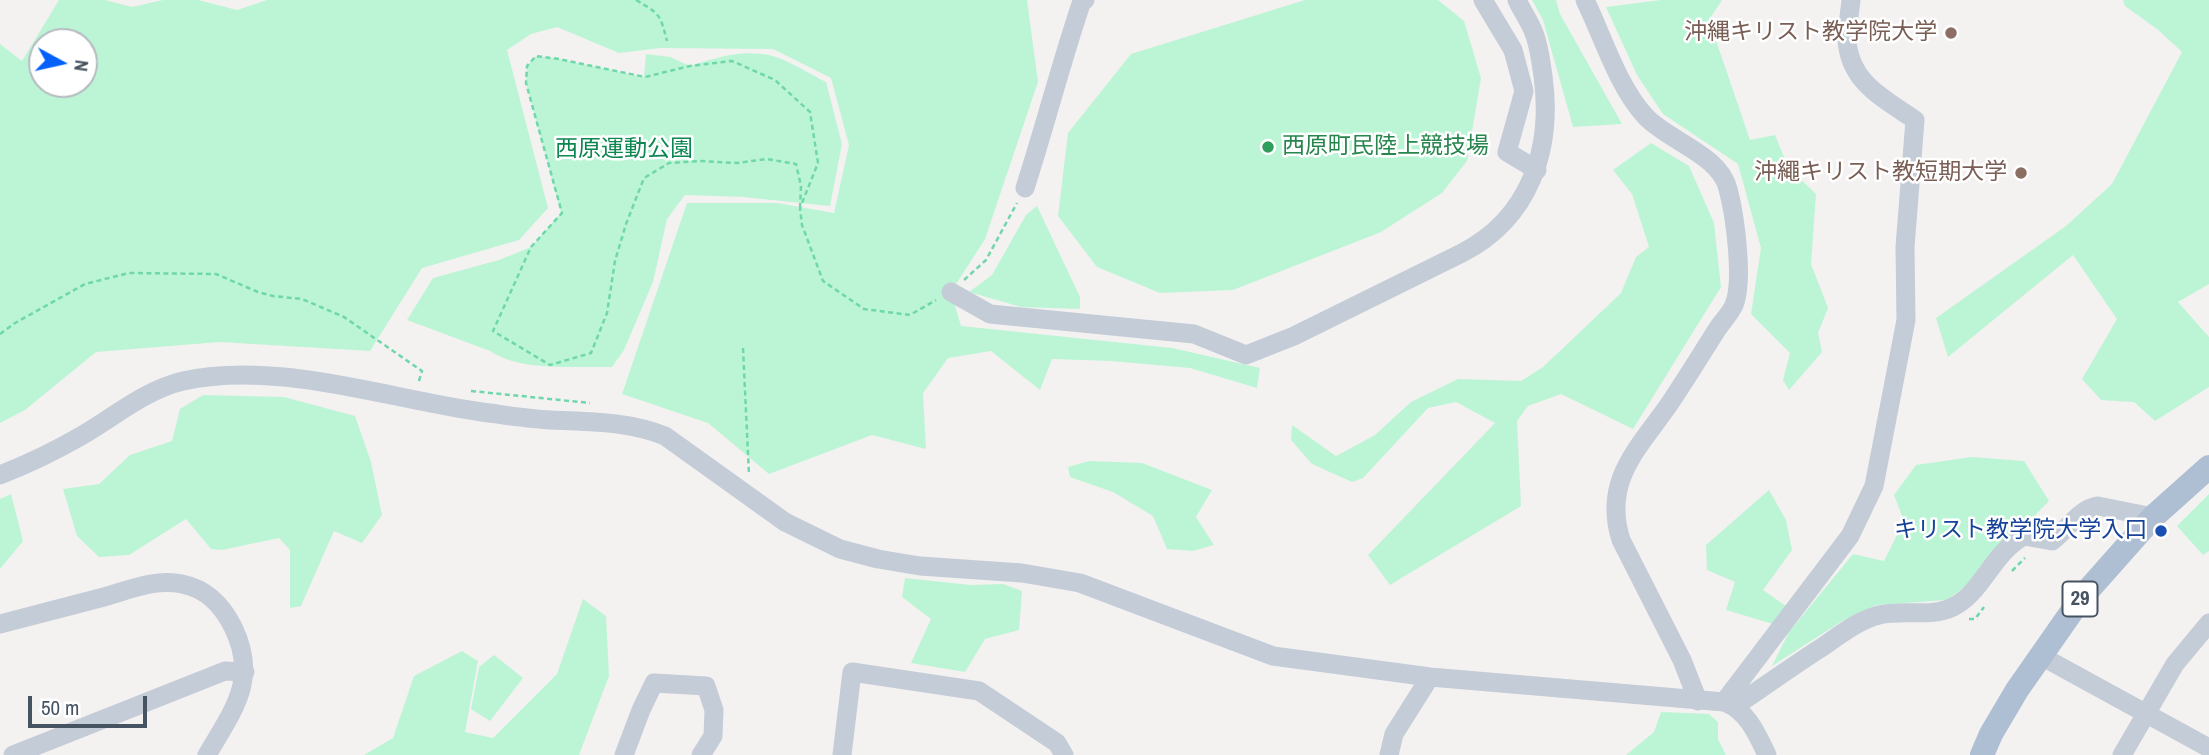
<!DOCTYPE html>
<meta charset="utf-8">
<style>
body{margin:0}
#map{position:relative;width:2209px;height:755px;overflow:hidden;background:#f4f1f1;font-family:"Archivo Narrow",sans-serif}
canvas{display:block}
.north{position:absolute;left:28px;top:28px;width:70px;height:70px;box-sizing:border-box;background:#fff;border:2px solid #b5bac0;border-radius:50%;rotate:98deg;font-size:19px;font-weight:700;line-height:28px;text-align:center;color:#465361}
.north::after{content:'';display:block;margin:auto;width:24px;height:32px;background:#0360fb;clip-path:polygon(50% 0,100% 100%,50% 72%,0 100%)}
.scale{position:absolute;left:28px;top:696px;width:119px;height:32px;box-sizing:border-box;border:4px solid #465361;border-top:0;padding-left:9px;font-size:21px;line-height:24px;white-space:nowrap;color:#465361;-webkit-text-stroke:5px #fff;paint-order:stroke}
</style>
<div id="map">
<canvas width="2209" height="755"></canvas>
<div class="north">N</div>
<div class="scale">50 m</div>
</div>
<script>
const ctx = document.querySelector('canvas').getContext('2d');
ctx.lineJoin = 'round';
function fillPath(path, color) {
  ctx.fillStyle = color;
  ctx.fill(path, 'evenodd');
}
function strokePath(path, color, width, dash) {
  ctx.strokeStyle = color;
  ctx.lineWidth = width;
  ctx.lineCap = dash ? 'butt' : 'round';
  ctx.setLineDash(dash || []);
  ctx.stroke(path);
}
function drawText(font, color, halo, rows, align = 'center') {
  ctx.font = font + ' "Archivo Narrow","Noto Sans JP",sans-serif';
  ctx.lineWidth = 5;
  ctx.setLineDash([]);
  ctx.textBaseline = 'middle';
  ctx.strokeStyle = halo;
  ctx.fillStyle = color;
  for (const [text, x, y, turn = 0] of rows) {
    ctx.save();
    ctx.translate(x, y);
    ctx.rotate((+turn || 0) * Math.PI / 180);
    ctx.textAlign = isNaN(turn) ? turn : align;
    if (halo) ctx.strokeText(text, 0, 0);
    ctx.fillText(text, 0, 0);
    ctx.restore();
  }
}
const green = new Path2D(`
 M59 0H105L132 7 163 0H198L237 10 267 0H1027L1038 82 985 239 951 292 961 326 1172 348 1260 368 1257 388 1190 368 1111 361 1052 359 1040 390 991 351 948 358 923 393 926 449 872 435 769 474 708 423 622 394 687 203H777L834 213 849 145 831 78 773 49 660 48 619 53 557 27 531 34 507 50 548 208 519 240 422 268 370 351 220 342 96 352 25 410 0 423V44L22 61ZM42 42H84V84H42Z
 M1305 0H1438L1464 21 1481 78 1467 161 1442 193 1381 232 1233 290 1160 293 1097 267 1058 216 1068 133 1131 54Z
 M1532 0H1556L1560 14 1622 124 1573 127 1543 20Z
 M1661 0H1722L1709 20 1750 140 1775 135 1788 167 1816 194 1811 264 1828 308 1818 333 1822 352 1789 390 1783 380 1790 353 1751 314 1761 248 1738 164 1663 114 1637 75 1606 7Z
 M2123 0H2209V284L2178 302 2209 337V387L2155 421 2134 402 2101 400 2082 379 2117 319 2073 255 1948 357 1936 318 2066 226 2112 184 2182 52 2157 29 2125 6Z
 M646 54 670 57 690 66C717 57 748 48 776 57 793 63 810 74 826 82L842 144 830 206 743 197 685 195 667 219 653 282 624 350 612 367C575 366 521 372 490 351L407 320 433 278 499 260 531 247 561 213 526 83 527 66 536 56 559 59 644 77Z
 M1651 143 1689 166 1714 223 1721 287 1633 429 1561 394 1528 406 1517 421 1521 506 1390 585 1368 555 1495 423 1456 402 1428 408 1363 478 1352 482 1312 464 1291 440 1292 425 1336 456 1375 435 1411 402 1458 379 1521 381 1543 367 1621 293 1636 257 1649 247 1632 194 1613 170Z
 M1037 206 1080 297V309L1021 307 969 292 992 275 1026 215Z
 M203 395 284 397 355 416 371 462 382 515 362 543 334 531 301 606 290 608V550L279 538 222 550 211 549 186 519 129 555 99 557 77 536 63 489 99 484 130 455 172 441 180 409Z
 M1972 457 2024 461 2049 501 1966 586 1947 600 1876 605 1842 621 1772 666 1789 632 1853 554 1884 561 1904 521 1894 495 1916 465Z
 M1089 461 1142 463 1212 490 1196 517 1214 545 1193 551 1167 549 1153 516 1113 492 1070 477 1068 467Z
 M1769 490 1786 520 1792 550 1763 590 1786 606 1773 624 1726 610 1735 582 1707 570 1706 545Z
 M11 494 23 541 0 569V499Z
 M2209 494V551L2203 555 2177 526Z
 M905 578 970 585 1003 584 1022 591 1019 630 985 639 965 672 911 663 931 619 902 597Z
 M583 599 606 616 609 676 579 755H364L393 738 414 676 462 651 478 661 465 732 493 738 557 674Z
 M494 655 523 678 490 721 471 709 479 667Z
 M1661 712 1709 714 1718 722V739L1726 755H1626L1654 732Z`);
const path = new Path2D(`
 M636 0C660 14 660 14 667 41
 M800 208 801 186 796 164 767 159 737 163 701 161 669 163 644 178 626 224 615 261 607 313 591 353 550 365 493 331 531 247 562 213 526 83 527 66 536 56 559 59 645 77 690 66 732 61 775 80 810 112 818 163 800 208 802 225 823 281 864 309 910 315 936 300
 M964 280 986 260 1017 203
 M0 334 15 323 85 284 129 273 216 274 258 292 273 296 302 299 344 317 422 371 418 384
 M743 348 749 475
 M471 391 590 403
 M2012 571 2025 558
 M1969 619H1975L1984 607`);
const minor = new Path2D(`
 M1483 0 1513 50 1524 91 1507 152 1537 170
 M1585 0C1603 37 1618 87 1646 117 1669 141 1720 155 1728 189 1735 215 1744 281 1734 305 1730 314 1721 323 1716 331 1701 355 1686 379 1670 403 1639 448 1602 480 1621 540L1682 660 1698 701
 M1025 188C1045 126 1061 63 1082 1L1085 0
 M951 292 990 314 1194 334 1246 355 1294 336 1462 253C1530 218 1553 149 1543 76 1541 62 1539 46 1534 33 1530 22 1522 11 1517 0
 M0 475C28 464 55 451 81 436 114 417 145 390 183 381 278 360 388 399 482 412 505 415 528 419 551 420 590 422 628 421 665 436L785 522 840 549 878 559 920 566 1022 573 1080 583 1273 656 1430 677 1724 702C1747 710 1757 734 1767 755
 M0 624C35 615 69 606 104 597 129 590 156 578 182 584 207 589 222 605 233 627 259 680 233 710 207 755
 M2041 656 2209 748
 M1724 702 1850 536 1874 486 1906 320 1905 247 1915 120C1883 98 1849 82 1847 39 1847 26 1850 12 1851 0
 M1735 706C1765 686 1794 665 1824 646 1841 634 1859 620 1879 615 1903 609 1931 618 1953 607 1982 593 1993 552 2024 536L2052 541C2067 530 2079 509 2098 506L2153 517
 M13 755 225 671 245 672
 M624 755 641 710 654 683 706 686 714 710 713 736 701 755
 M842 755 852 672 979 691 1057 743 1064 755
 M1389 755 1394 734 1430 677
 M2122 755 2175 664 2209 623`);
const major = new Path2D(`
 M1982 755 1991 734 2017 690 2082 597 2153 517 2209 467`);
const markers = [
 [1951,33,7,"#8d6e63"],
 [1268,147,7,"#2e9e5b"],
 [2021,173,7,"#8d6e63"],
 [2161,531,7,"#1a4fb4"]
];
const shields = [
 [2080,599,35]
];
const shieldNames = [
 ["29",2080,599]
];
const educationNames = [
 ["沖縄キリスト教学院大学",1937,33],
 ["沖繩キリスト教短期大学",2007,173]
];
const leisureNames = [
 ["西原町民陸上競技場",1282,147]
];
const parkNames = [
 ["西原運動公園",624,150]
];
const transitNames = [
 ["キリスト教学院大学入口",2147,531]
];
fillPath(green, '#bcf5d5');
strokePath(path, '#6fd7ab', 2.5, [5, 3.5]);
strokePath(minor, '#c3ccd7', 19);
strokePath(major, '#aebed3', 24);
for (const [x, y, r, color] of markers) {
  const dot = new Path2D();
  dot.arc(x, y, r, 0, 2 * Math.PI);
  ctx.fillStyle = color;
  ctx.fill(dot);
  strokePath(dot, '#fff', 2.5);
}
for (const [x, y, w] of shields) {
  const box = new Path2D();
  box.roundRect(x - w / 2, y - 17.5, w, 35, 5);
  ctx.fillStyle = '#fff';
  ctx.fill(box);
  strokePath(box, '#465361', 2);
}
drawText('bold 21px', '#465361', null, shieldNames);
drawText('23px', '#785e54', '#fff', educationNames, 'right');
drawText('23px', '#27864d', '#fff', leisureNames, 'left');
drawText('23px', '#0c8752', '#fff', parkNames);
drawText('23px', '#164399', '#fff', transitNames, 'right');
</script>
